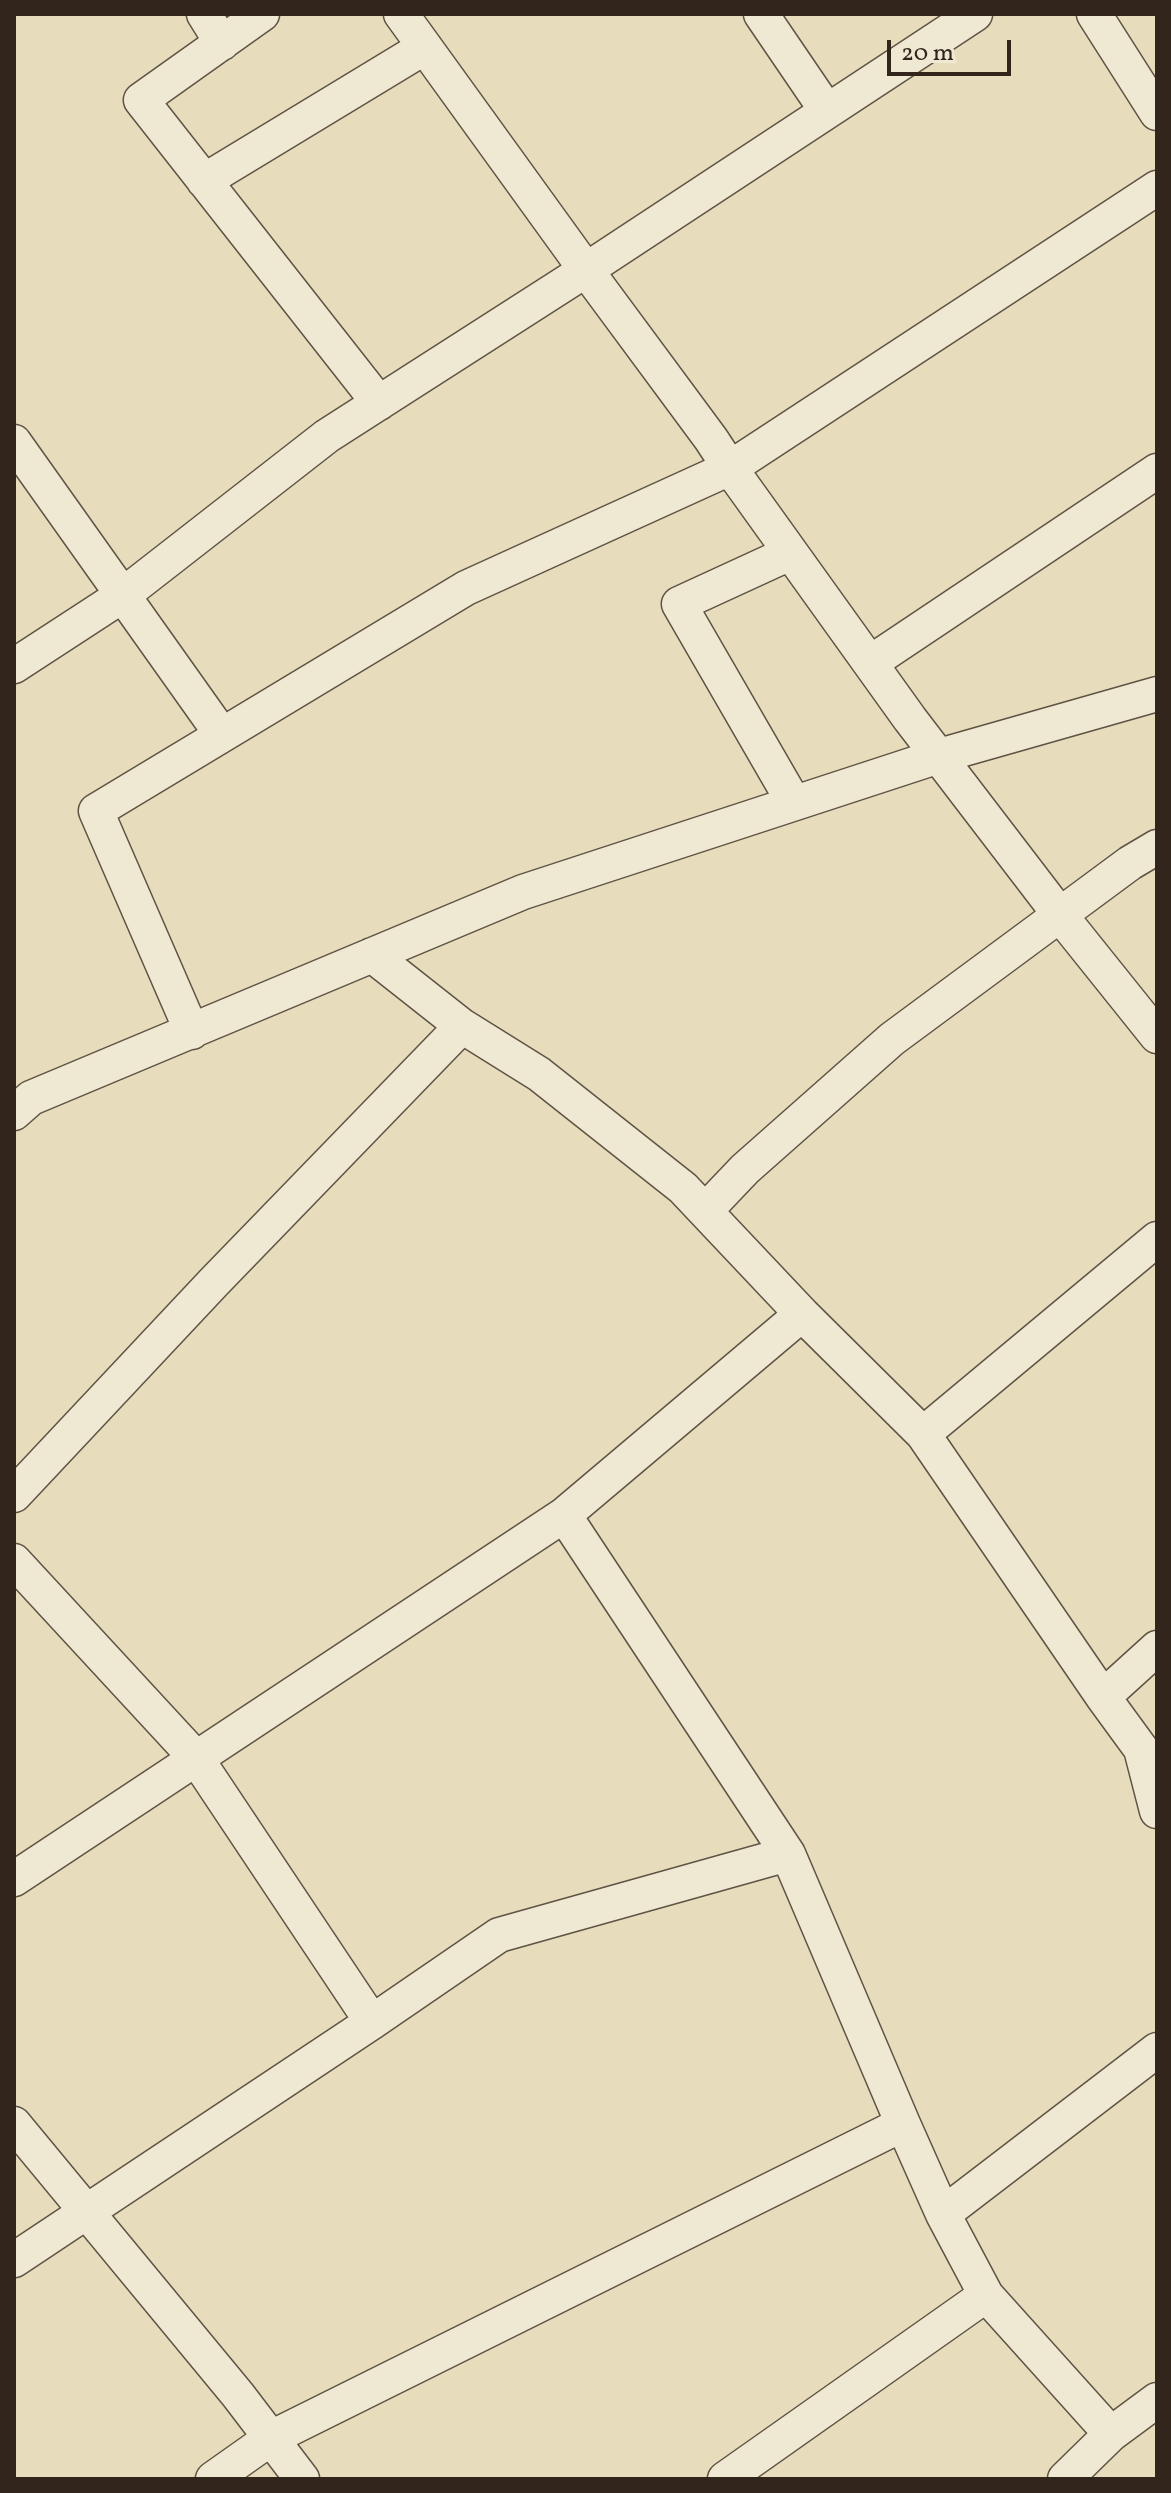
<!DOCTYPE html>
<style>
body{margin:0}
#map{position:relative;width:1171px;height:2493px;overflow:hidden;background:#e7dcbc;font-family:Vollkorn,serif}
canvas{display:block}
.frame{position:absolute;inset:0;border:16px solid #32251c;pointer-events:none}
.scale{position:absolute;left:887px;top:40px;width:124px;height:36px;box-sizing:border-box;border:4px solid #32251c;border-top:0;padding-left:10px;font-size:24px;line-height:28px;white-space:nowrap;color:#32251c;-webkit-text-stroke:6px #efe8d3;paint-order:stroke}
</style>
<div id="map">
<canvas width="1171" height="2493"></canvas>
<div class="frame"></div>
<div class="scale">20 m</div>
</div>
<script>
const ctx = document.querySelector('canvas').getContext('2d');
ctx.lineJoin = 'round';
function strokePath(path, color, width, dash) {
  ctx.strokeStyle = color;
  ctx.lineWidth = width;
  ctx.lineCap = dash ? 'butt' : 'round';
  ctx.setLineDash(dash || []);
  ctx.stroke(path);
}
const street = new Path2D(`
 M204 14 222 43
 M262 14 141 100 379 403
 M401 14 586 270 711 439 730 468 910 719 1060 915 1157 1036
 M761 14 827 111
 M1094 14 1157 113
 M204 181 425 47
 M14 442 222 735
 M790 553 679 604 794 803
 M870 663 1157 471
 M14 666 123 595 327 436 586 270 975 14
 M462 1026 539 1074 683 1188 802 1314 564 1515
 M192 1032 96 811 466 588 730 468 1157 188
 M14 1113 31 1098 523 892 939 756 1157 694
 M705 1211 745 1169 892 1039 1130 863 1157 847
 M802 1314 923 1434 1157 1239
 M923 1434 1103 1697 1141 1749 1157 1811
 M14 1495 214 1282 462 1026 372 955
 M14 1561 196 1758 372 2022
 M1103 1697 1157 1648
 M788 1854 903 2124
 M14 1879 564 1515 788 1854 499 1935 372 2022 14 2260
 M14 2124 238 2395 302 2479
 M1111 2434 1157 2400
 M213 2479 271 2438 903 2124 943 2214
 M725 2479 986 2295
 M1065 2479 1111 2434 986 2295 943 2214 1157 2050`);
strokePath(street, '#5f5344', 37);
strokePath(street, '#efe8d3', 34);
</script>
